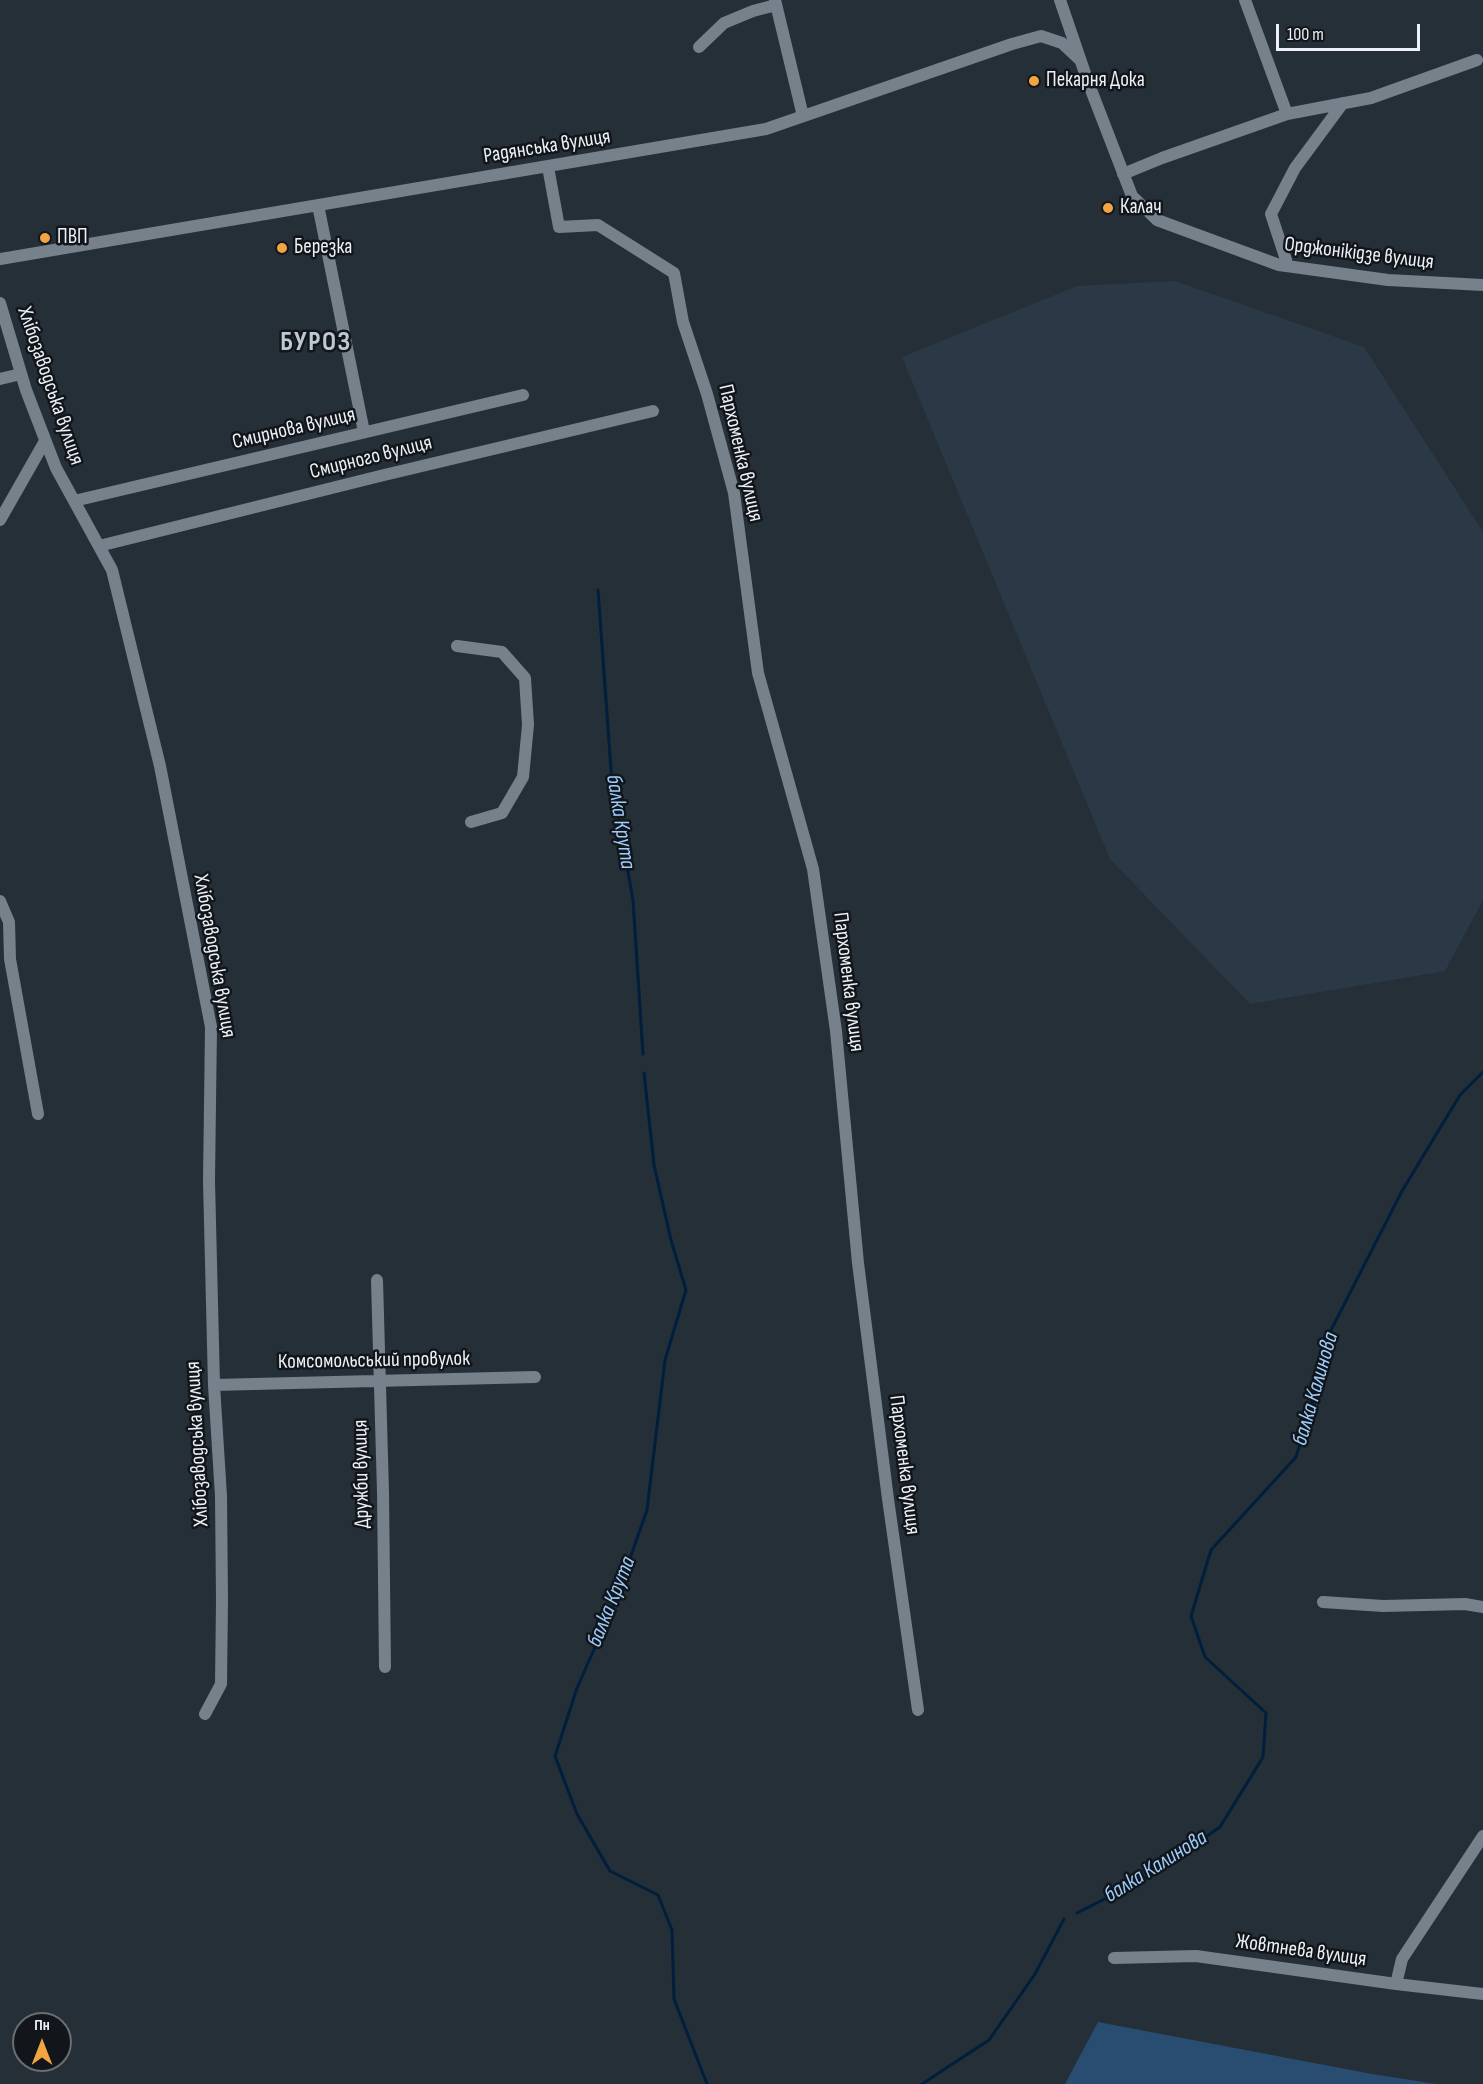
<!DOCTYPE html>
<meta charset="utf-8">
<style>
body{margin:0}
#map{position:relative;width:1483px;height:2084px;overflow:hidden;background:#252f38;font-family:"Sofia Sans Condensed",sans-serif}
canvas{display:block}
.north{position:absolute;left:12px;top:2012px;width:60px;height:60px;box-sizing:border-box;background:#12161b;border:2px solid #696e73;border-radius:50%;rotate:0deg;font-size:16px;font-weight:700;line-height:24px;text-align:center;color:#ebf1f7}
.north::after{content:'';display:block;margin:auto;width:21px;height:27px;background:#f2a541;clip-path:polygon(50% 0,100% 100%,50% 72%,0 100%)}
.scale{position:absolute;left:1276px;top:24px;width:144px;height:27px;box-sizing:border-box;border:3px solid #ebf1f7;border-top:0;padding-left:8px;font-size:18px;line-height:21px;white-space:nowrap;color:#ebf1f7;-webkit-text-stroke:4px #12161b;paint-order:stroke}
</style>
<div id="map">
<canvas width="1483" height="2084"></canvas>
<div class="north">Пн</div>
<div class="scale">100 m</div>
</div>
<script>
const ctx = document.querySelector('canvas').getContext('2d');
ctx.lineJoin = 'round';
function fillPath(path, color) {
  ctx.fillStyle = color;
  ctx.fill(path, 'evenodd');
}
function strokePath(path, color, width, dash) {
  ctx.strokeStyle = color;
  ctx.lineWidth = width;
  ctx.lineCap = dash ? 'butt' : 'round';
  ctx.setLineDash(dash || []);
  ctx.stroke(path);
}
function drawText(font, color, halo, rows, align = 'center') {
  ctx.font = font + ' "Sofia Sans Condensed",sans-serif';
  ctx.lineWidth = 5;
  ctx.setLineDash([]);
  ctx.textBaseline = 'middle';
  ctx.strokeStyle = halo;
  ctx.fillStyle = color;
  for (const [text, x, y, turn = 0] of rows) {
    ctx.save();
    ctx.translate(x, y);
    ctx.rotate((+turn || 0) * Math.PI / 180);
    ctx.textAlign = isNaN(turn) ? turn : align;
    if (halo) ctx.strokeText(text, 0, 0);
    ctx.fillText(text, 0, 0);
    ctx.restore();
  }
}
const built = new Path2D(`
 M1175 281 1364 347 1483 532V900L1445 971 1250 1004 1110 859 902 357 1077 286Z`);
const green = new Path2D(`
 M1098 2022 1372 2074 1436 2084H1065Z`);
const stream = new Path2D(`
 M598 590 612 783 633 900 643 1054
 M644 1073 654 1165 671 1240 686 1290 665 1360 647 1510 614 1604 577 1688 555 1756 577 1814 610 1871 658 1895 672 1930 674 1999 707 2084
 M1077 1913 1146 1878 1220 1827 1263 1757 1266 1713 1205 1657 1191 1616 1211 1550 1296 1457 1317 1387 1330 1332 1402 1191 1460 1095 1483 1072
 M922 2084 989 2040 1035 1974 1064 1919`);
const minor = new Path2D(`
 M775 0 803 116
 M1060 0 1088 82 1132 196 1157 220 1279 265 1388 280 1483 285
 M1245 0 1287 114
 M699 47 724 23 753 11 776 5
 M548 167 559 227 598 225 674 273 683 322 707 394 734 493 758 673 813 869 836 1031 858 1263 888 1499 918 1710
 M1123 174 1162 158 1287 114 1371 98 1477 60
 M318 205 364 432
 M0 259 766 129 1012 44 1041 36 1062 43 1081 61
 M1288 266 1271 214 1295 168 1343 103
 M0 303 26 390 56 468 112 570 160 766 211 1027 209 1181 214 1385 221 1496 222 1600 221 1684 205 1714
 M0 379 21 374
 M74 501 523 395
 M0 520 45 441
 M99 546 380 476 653 411
 M457 646 502 652 525 678 528 725 523 777 502 813 471 822
 M0 901 9 922 10 959 38 1114
 M377 1280 383 1492 385 1667
 M214 1385 535 1377
 M1323 1602 1383 1606 1465 1604 1483 1607
 M1114 1958 1196 1956 1396 1984 1483 1994
 M1396 1984 1402 1959 1483 1836`);
const markers = [
 [1034,81,6,"#f2a541"],
 [1108,208,6,"#f2a541"],
 [45,238,6,"#f2a541"],
 [282,248,6,"#f2a541"]
];
const poiNames = [
 ["Пекарня Дока",1046,81],
 ["Калач",1120,208],
 ["ПВП",57,238],
 ["Березка",294,248]
];
const streetNames = [
 ["Радянська вулиця",547,147,-9],
 ["Орджонікідзе вулиця",1359,254,7],
 ["Хлібозаводська вулиця",50,386,71],
 ["Смирнова вулиця",294,429,-13],
 ["Пархоменка вулиця",740,453,77],
 ["Смирного вулиця",371,458,-14],
 ["Хлібозаводська вулиця",214,956,80],
 ["Пархоменка вулиця",848,982,83],
 ["Комсомольський провулок",374,1361,-1],
 ["Хлібозаводська вулиця",198,1444,-93],
 ["Пархоменка вулиця",904,1465,83],
 ["Дружби вулиця",362,1474,-91],
 ["Жовтнева вулиця",1301,1951,8]
];
const waterNames = [
 ["балка Крута",620,822,81],
 ["балка Калинова",1316,1389,-74],
 ["балка Крута",612,1602,-68],
 ["балка Калинова",1156,1867,-32]
];
const districtNames = [
 ["БУРОЗ",316,343]
];
fillPath(built, '#2b3947');
fillPath(green, '#284d71');
strokePath(stream, '#001f3c', 3);
strokePath(minor, '#76818c', 12);
for (const [x, y, r, color] of markers) {
  const dot = new Path2D();
  dot.arc(x, y, r, 0, 2 * Math.PI);
  ctx.fillStyle = color;
  ctx.fill(dot);
  strokePath(dot, '#12161b', 2);
}
drawText('21px', '#ebf1f7', '#12161b', poiNames, 'left');
drawText('21px', '#ebf1f7', '#12161b', streetNames);
drawText('italic 22px', '#9dcdfe', '#12161b', waterNames);
ctx.letterSpacing = '1.5px';
drawText('bold 27px', '#bcc8d4', '#12161b', districtNames);
ctx.letterSpacing = '0px';
</script>
